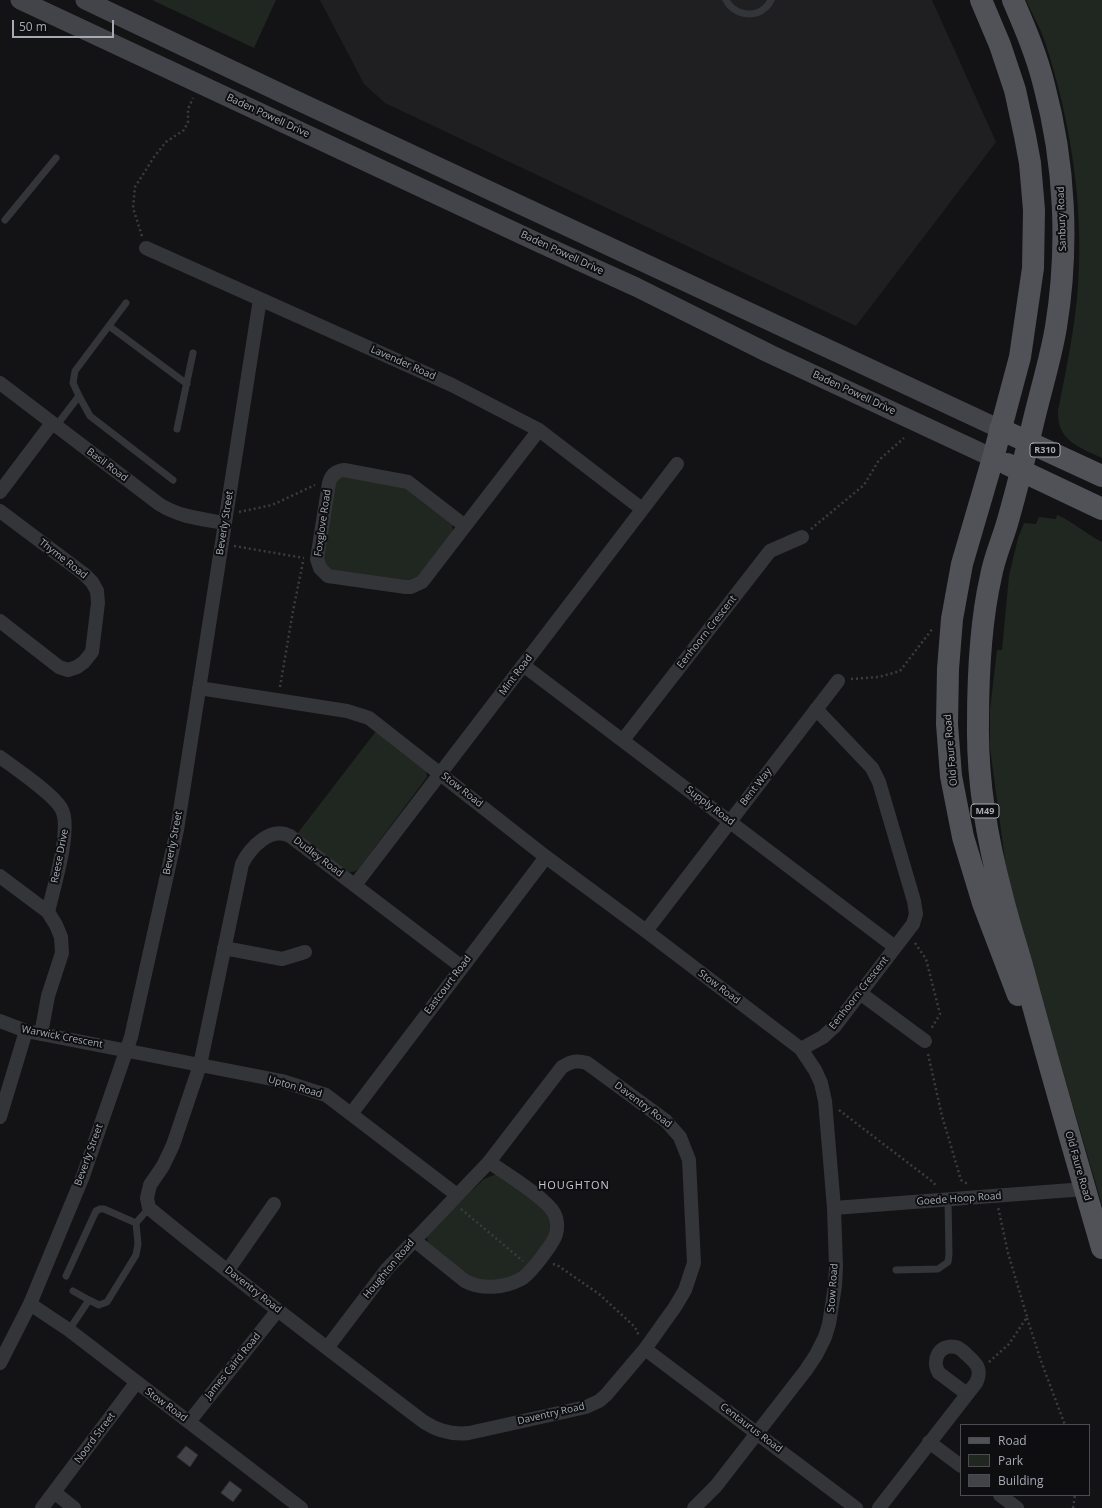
<!DOCTYPE html>
<style>
body{margin:0}
#map{position:relative;width:1102px;height:1508px;overflow:hidden;background:#131315;font-family:"Open Sans",sans-serif}
canvas{display:block}
.legend{position:absolute;left:960px;top:1424px;width:130px;height:72px;box-sizing:border-box;background:#0e0e10;border:1px solid #4a4c52;margin:0;padding:5px 7px;list-style:none;font-size:12px;color:#a5aab5}
.legend li{display:flex;align-items:center;gap:8px;height:20px}
.legend b{width:20px;border:1px solid #4a4c52}
.scale{position:absolute;left:12px;top:20px;width:102px;height:18px;box-sizing:border-box;border:2px solid #a5aab5;border-top:0;padding-left:5px;font-size:12px;line-height:14px;white-space:nowrap;color:#a5aab5;-webkit-text-stroke:3px #0e0e10;paint-order:stroke}
</style>
<div id="map">
<canvas width="1102" height="1508"></canvas>
<ul class="legend">
<li><b style="height:5px;background:#505258"></b>Road</li>
<li><b style="height:11px;background:#1f2720"></b>Park</li>
<li><b style="height:11px;background:#424348"></b>Building</li>
</ul>
<div class="scale">50 m</div>
</div>
<script>
const ctx = document.querySelector('canvas').getContext('2d');
ctx.lineJoin = 'round';
function fillPath(path, color) {
  ctx.fillStyle = color;
  ctx.fill(path, 'evenodd');
}
function strokePath(path, color, width, dash) {
  ctx.strokeStyle = color;
  ctx.lineWidth = width;
  ctx.lineCap = dash ? 'butt' : 'round';
  ctx.setLineDash(dash || []);
  ctx.stroke(path);
}
function drawText(font, color, halo, rows, align = 'center') {
  ctx.font = font + ' "Open Sans",sans-serif';
  ctx.lineWidth = 4;
  ctx.setLineDash([]);
  ctx.textBaseline = 'middle';
  ctx.strokeStyle = halo;
  ctx.fillStyle = color;
  for (const [text, x, y, turn = 0] of rows) {
    ctx.save();
    ctx.translate(x, y);
    ctx.rotate((+turn || 0) * Math.PI / 180);
    ctx.textAlign = isNaN(turn) ? turn : align;
    if (halo) ctx.strokeText(text, 0, 0);
    ctx.fillText(text, 0, 0);
    ctx.restore();
  }
}
const built = new Path2D(`
 M320 0H932L996 142 856 326 385 103 364 84Z`);
const green = new Path2D(`
 M152 0H276L254 48Z
 M1026 0H1102V458C1079 447 1057 441 1058 411 1066 370 1075 328 1078 286 1084 204 1070 119 1045 42 1040 27 1032 14 1026 0Z
 M345 477 404 487 452 524 453 531 421 575 413 581 327 569 323 559 335 484 338 479Z
 M1057 515C1072 521 1086 534 1102 542V1205L1022 932 1006 868 990 748V709L997 650H1002L1009 576 1018 538 1024 523 1036 524 1039 517 1056 519Z
 M377 730 426 770 427 777 360 867C356 872 352 873 346 871L297 834Z
 M494 1175H499L545 1208 551 1223 549 1238 522 1273 510 1279 477 1282 428 1244 427 1237 430 1230 484 1179Z`);
const building = new Path2D(`
 M186 1446 198 1455 190 1467 177 1457Z
 M230 1481 242 1490 233 1502 221 1493Z`);
const path = new Path2D(`
 M142 236 133 208 135 187 154 157 166 142 184 130 188 122V109L193 98
 M239 512 272 505 315 485
 M811 529 864 485 879 460 904 438
 M234 546 304 558
 M851 679 879 677 900 671 933 628
 M280 687 293 611 303 562
 M915 943 926 959 940 1014 931 1029
 M928 1054 942 1116 961 1180 968 1184
 M839 1110 933 1182 937 1187
 M461 1209 523 1261
 M553 1264 557 1265 599 1294 635 1327 639 1336
 M1027 1318 1041 1361 1065 1425
 M989 1362 1009 1344 1027 1317 1008 1253 998 1207
 M1073 1508 1075 1495`);
const service = new Path2D(`
 M726 0C733 14 753 19 765 8 768 6 770 2 771 0
 M5 220 56 158
 M109 326 187 384
 M79 396 90 416 173 480
 M56 426 79 396 73 383 75 371 126 303
 M177 429 193 353
 M896 1270 938 1269 948 1262 949 1254 948 1200
 M66 1276 96 1211 100 1209H104L136 1223
 M73 1291 89 1300
 M69 1330 89 1300 99 1305 107 1302 136 1255 138 1244 136 1223 149 1208`);
const minor = new Path2D(`
 M146 248 452 385 539 430 642 509
 M0 383 159 504C179 517 202 519 225 523
 M344 470 408 482 465 526 422 582 411 587H406L328 576 320 568 317 559 329 483C331 475 336 471 344 470Z
 M0 492 52 423
 M0 511 84 574 92 582 97 591 98 603 92 652 84 662 77 667 68 670 59 667 0 621
 M465 526 539 430
 M523 665 895 947
 M199 688 347 711 369 718 546 857 646 931 801 1049 815 1070 821 1083 825 1101 834 1208 836 1267 835 1286 829 1324 825 1337 816 1355 806 1370 716 1486 694 1508
 M623 740 770 551 802 537
 M0 757C16 769 52 793 61 808 73 827 53 889 48 912
 M0 876 48 912 56 925 61 937 62 953 48 996 41 1034
 M355 885 677 464
 M646 931 838 681
 M224 948 282 959 305 952
 M860 993 925 1041
 M0 1021 26 1031 282 1081 326 1095 457 1195
 M801 1049 823 1037 835 1026 913 924 916 914 914 901 879 782 872 768 816 709
 M351 1114 546 857
 M0 1117 26 1031
 M834 1208 1085 1189
 M414 1240 465 1281C482 1290 504 1288 521 1279 529 1275 554 1243 556 1234 558 1227 557 1219 554 1213 547 1199 504 1172 489 1162
 M228 1270 274 1204
 M30 1304 69 1330 301 1508
 M327 1348 387 1269 489 1162 562 1067C572 1061 577 1060 587 1063L666 1121 680 1137 689 1160 694 1263 685 1290 675 1307 645 1349 606 1395 599 1401 586 1407 469 1433C452 1435 438 1431 424 1422 332 1352 239 1282 149 1208L147 1198 150 1185 163 1166 173 1145 200 1065 242 864C250 848 270 826 290 836L462 967
 M645 1349 856 1508
 M0 1363 30 1304 83 1176 131 1037 177 830 260 299
 M189 1422 278 1310
 M929 1442 961 1466
 M54 1492 74 1508
 M1000 1495 1017 1508
 M42 1508 136 1383
 M879 1508 976 1383C983 1369 976 1363 966 1354 963 1351 960 1348 956 1347 939 1343 931 1361 939 1373L967 1394`);
const secondary = new Path2D(`
 M20 0 539 243 636 287 770 354 993 458
 M85 0 283 94 1000 429`);
const primary = new Path2D(`
 M981 0 1000 45 1015 90 1025 136 1030 163 1034 210 1033 268 1020 357 993 458 962 564 952 619 948 669 947 724 951 776 963 837 983 903 1018 995
 M1013 0C1025 28 1037 56 1044 85 1065 163 1069 247 1056 327 1051 357 1042 386 1035 415 1026 452 1017 490 1006 527 1001 543 994 559 991 576 980 624 978 674 978 723 977 781 987 839 1002 895 1008 920 1016 944 1023 969 1048 1062 1075 1155 1102 1248
 M1000 429 1102 476
 M1007 464 1102 509`);
const shields = [
 [1045,450,30],
 [985,811,28]
];
const shieldNames = [
 ["R310",1045,450],
 ["M49",985,811]
];
const streetNames = [
 ["Baden Powell Drive",268,116,25],
 ["Sanbury Road",1062,219,-92],
 ["Baden Powell Drive",562,253,25],
 ["Lavender Road",403,363,24],
 ["Baden Powell Drive",854,393,25],
 ["Basil Road",107,465,37],
 ["Beverly Street",225,523,-81],
 ["Foxglove Road",323,523,-82],
 ["Thyme Road",63,559,38],
 ["Eenhoorn Crescent",707,632,-52],
 ["Mint Road",516,675,-53],
 ["Old Faure Road",951,750,-95],
 ["Bent Way",756,787,-52],
 ["Stow Road",462,790,38],
 ["Supply Road",710,806,37],
 ["Beverly Street",173,843,-79],
 ["Reese Drive",60,856,-79],
 ["Dudley Road",318,857,37],
 ["Eastcourt Road",448,985,-53],
 ["Stow Road",719,987,37],
 ["Eenhoorn Crescent",859,993,-52],
 ["Warwick Crescent",62,1037,11],
 ["Upton Road",295,1087,16],
 ["Daventry Road",643,1105,37],
 ["Beverly Street",89,1155,-70],
 ["Old Faure Road",1078,1166,74],
 ["Goede Hoop Road",959,1199,-4],
 ["Houghton Road",389,1269,-50],
 ["Stow Road",833,1288,-86],
 ["Daventry Road",253,1290,38],
 ["James Caird Road",233,1366,-51],
 ["Stow Road",166,1405,36],
 ["Daventry Road",551,1414,-13],
 ["Centaurus Road",751,1428,37],
 ["Noord Street",95,1438,-53]
];
const neighbourhoodNames = [
 ["HOUGHTON",574,1186]
];
fillPath(built, '#1f1f22');
fillPath(green, '#1f2720');
fillPath(building, '#424348');
strokePath(building, '#2d2d31', 1);
strokePath(path, '#3a3c40', 2.5, [2, 3]);
strokePath(service, '#343539', 7);
strokePath(minor, '#343539', 14);
strokePath(secondary, '#424449', 19);
strokePath(primary, '#505258', 22);
for (const [x, y, w] of shields) {
  const box = new Path2D();
  box.roundRect(x - w / 2, y - 7, w, 14, 3);
  ctx.fillStyle = '#0e0e10';
  ctx.fill(box);
  strokePath(box, '#a5aab5', 1);
}
drawText('bold 9px', '#a5aab5', null, shieldNames);
drawText('10px', '#a5aab5', '#0e0e10', streetNames);
ctx.letterSpacing = '1px';
drawText('11px', '#c6c9d1', '#0e0e10', neighbourhoodNames);
ctx.letterSpacing = '0px';
</script>
